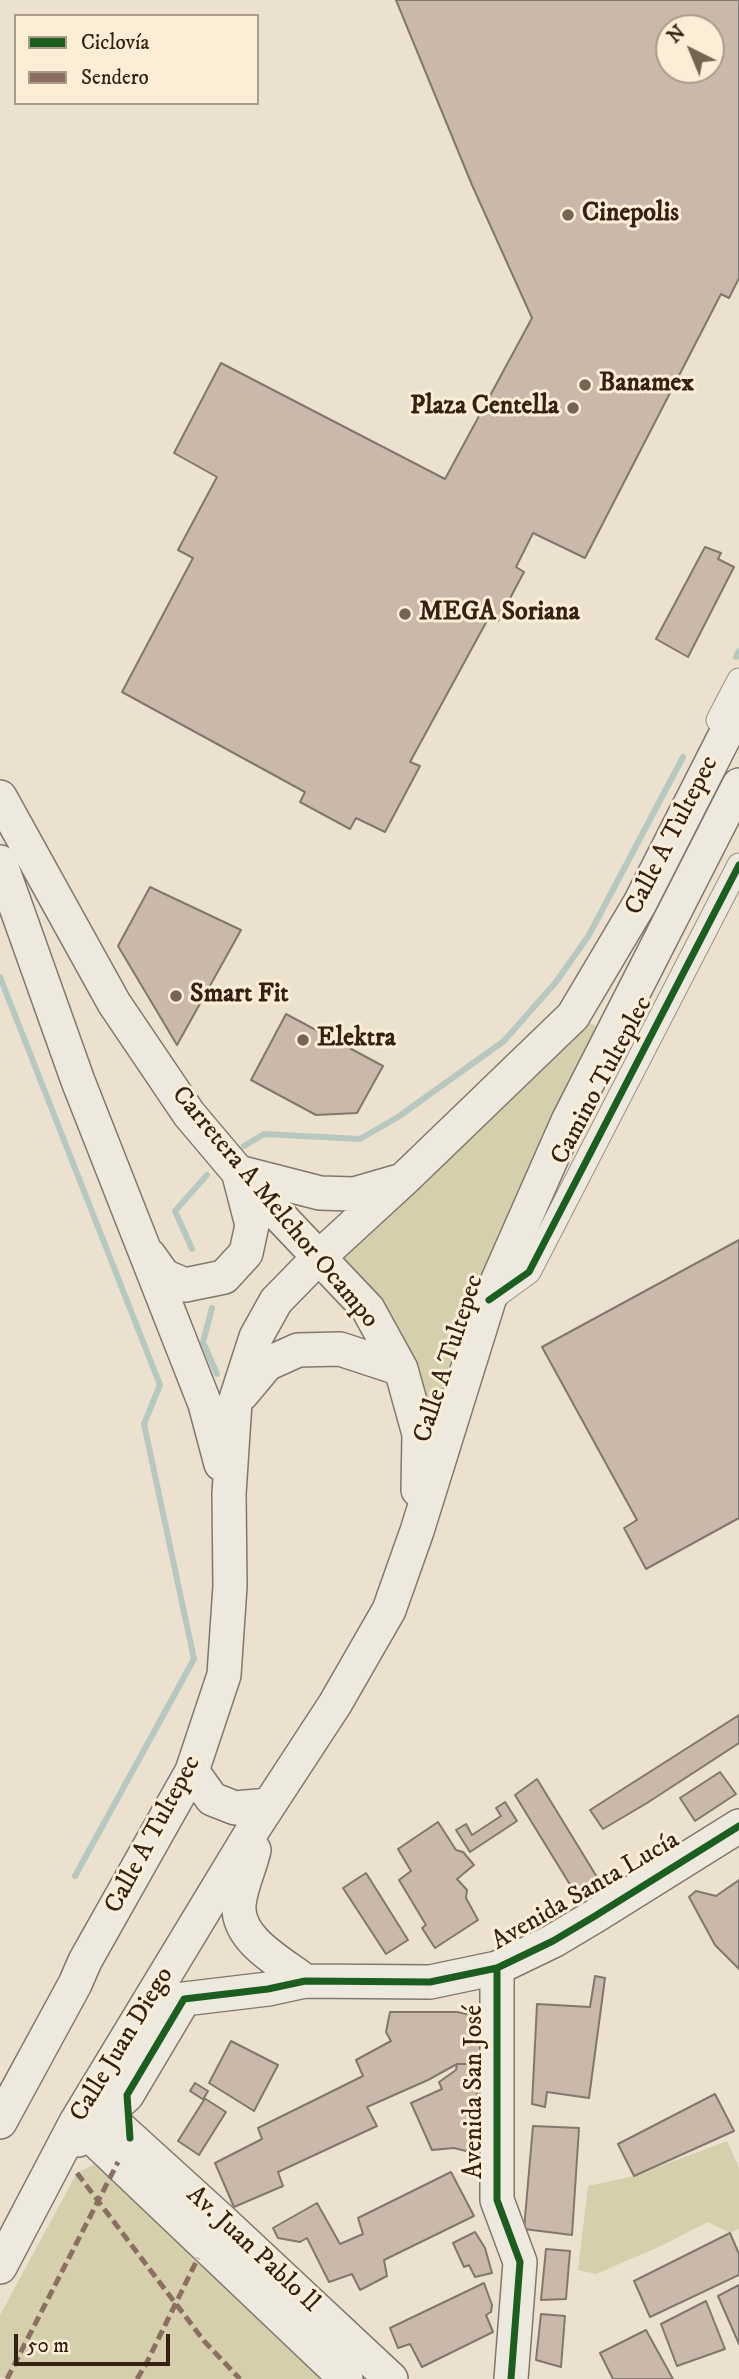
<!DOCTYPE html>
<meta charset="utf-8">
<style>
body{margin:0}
#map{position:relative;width:739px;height:2379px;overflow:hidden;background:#ebe1ce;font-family:"IM FELL DW Pica",serif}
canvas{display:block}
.legend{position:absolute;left:14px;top:14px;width:245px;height:91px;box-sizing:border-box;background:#faeed7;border:2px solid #ab9c89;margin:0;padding:9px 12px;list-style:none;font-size:21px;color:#352013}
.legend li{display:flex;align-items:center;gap:14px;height:35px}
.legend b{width:35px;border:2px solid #ab9c89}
.north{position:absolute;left:655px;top:14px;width:70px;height:70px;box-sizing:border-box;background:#faeed7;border:2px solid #ab9c89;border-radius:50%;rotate:317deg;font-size:19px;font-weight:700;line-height:28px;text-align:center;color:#352013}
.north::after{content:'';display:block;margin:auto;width:24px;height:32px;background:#756454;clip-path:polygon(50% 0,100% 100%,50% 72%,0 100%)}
.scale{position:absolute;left:14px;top:2334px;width:156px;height:32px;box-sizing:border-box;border:4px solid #352013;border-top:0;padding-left:9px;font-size:21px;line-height:24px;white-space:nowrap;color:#352013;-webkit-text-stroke:5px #faeed7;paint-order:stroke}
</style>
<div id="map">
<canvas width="739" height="2379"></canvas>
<ul class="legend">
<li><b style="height:9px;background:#1b5e20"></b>Ciclovía</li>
<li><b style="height:9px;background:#8d6e63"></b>Sendero</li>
</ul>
<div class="north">N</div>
<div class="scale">50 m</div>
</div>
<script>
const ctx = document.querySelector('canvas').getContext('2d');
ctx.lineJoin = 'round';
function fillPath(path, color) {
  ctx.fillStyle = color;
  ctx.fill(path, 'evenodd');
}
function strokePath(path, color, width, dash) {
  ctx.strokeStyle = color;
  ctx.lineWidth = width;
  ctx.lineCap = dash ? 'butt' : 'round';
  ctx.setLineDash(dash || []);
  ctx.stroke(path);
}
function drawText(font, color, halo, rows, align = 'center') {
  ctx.font = font + ' "IM FELL DW Pica",serif';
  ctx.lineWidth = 6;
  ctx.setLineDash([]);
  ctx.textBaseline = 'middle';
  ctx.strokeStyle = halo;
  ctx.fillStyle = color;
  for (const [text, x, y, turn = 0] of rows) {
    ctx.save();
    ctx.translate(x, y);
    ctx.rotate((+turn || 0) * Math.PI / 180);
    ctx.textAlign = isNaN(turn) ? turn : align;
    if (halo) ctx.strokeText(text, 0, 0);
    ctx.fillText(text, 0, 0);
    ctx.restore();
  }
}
const green = new Path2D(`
 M573 1016 613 1033 470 1344 417 1527 419 1434 321 1258Z
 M727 2141 739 2168V2229L730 2233 708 2222 663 2245 596 2274 578 2270 588 2186 634 2176Z
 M97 2163 323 2379H8L0 2377V2315L77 2173Z`);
const stream = new Path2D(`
 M736 657 739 651
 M0 977 160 1385 144 1424 194 1659 75 1876
 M244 1146 264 1134 360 1139 398 1117 504 1041 556 982 589 935 683 757
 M192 1249 175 1211 207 1175
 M212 1308 203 1342 217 1374`);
const building = new Path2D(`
 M396 0H739V278L729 298 721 294 585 558 533 533 516 567 524 572 498 621 489 617 410 762 420 766 385 832 356 818 350 829 300 802 305 792 122 692 193 558 178 550 217 477 174 453 221 363 445 479 532 318 472 185ZM669 28H711V70H669Z
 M705 547 721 553 718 559 734 567 688 657 656 639Z
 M150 887 241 930 177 1045 118 946Z
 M286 1014 383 1066 357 1113 316 1115 251 1080Z
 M739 1240V1518L646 1569 624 1528 637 1520 542 1347Z
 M739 1715V1743L647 1803 603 1829 590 1810Z
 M720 1772 736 1794 695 1821 680 1798Z
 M537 1779 600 1882 577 1896 515 1795Z
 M505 1802 517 1821 470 1852 456 1830 466 1824 472 1835 501 1816 496 1808Z
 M438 1822 456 1850 463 1852 474 1865 457 1879 467 1890 466 1898 478 1920 435 1948 422 1928 426 1925 399 1880 411 1871 398 1849Z
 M366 1873 408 1940 386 1954 343 1888Z
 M739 1880V1969L715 1945 689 1897 696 1891 716 1896Z
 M595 1976 605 1978 589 2098 547 2092 545 2107 532 2104 537 2004 590 2007Z
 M390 2012H457L471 2015 480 2040 481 2064H457L428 2080 367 2107 377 2126 278 2172 283 2186 234 2207 215 2163 262 2139 258 2128 363 2076 356 2060 391 2041 386 2032Z
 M231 2041 278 2065 254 2111 209 2083Z
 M457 2064H481L470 2152 454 2148 432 2150 411 2103 442 2089 439 2082 456 2070Z
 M195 2083 208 2091 204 2098 226 2112 199 2155 178 2141 204 2100 190 2091Z
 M715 2094 734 2131 634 2176 618 2144Z
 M533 2126 579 2128 572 2235 524 2229Z
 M451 2172 474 2216 384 2260 387 2276 360 2290 352 2274 329 2282 307 2238 300 2242 278 2238 273 2228 317 2203 340 2244 363 2234 358 2218Z
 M475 2232 485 2248 492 2273 475 2277 469 2265 464 2267 453 2243Z
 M730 2233 739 2254V2275L650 2317 634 2281Z
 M546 2249 570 2251 566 2299 541 2300Z
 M484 2283 492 2305 491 2312 486 2315 493 2332 422 2367 410 2344 398 2348 390 2328Z
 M739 2285V2344L718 2296Z
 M706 2301 725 2349 677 2366 661 2324Z
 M541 2314 565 2316 561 2367 536 2360Z
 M646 2330 673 2379H613L600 2353Z`);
const street = new Path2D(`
 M718 720 739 680
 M492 1299 529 1272 739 865`);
const secondary = new Path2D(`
 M0 797 114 1003 189 1114 238 1172 368 1309 401 1369 419 1434 418 1490
 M0 862 78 1081 205 1404 221 1464
 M238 1172 320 1193 354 1194 399 1181
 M149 1255 164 1276 185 1285 224 1277 246 1253 252 1225 239 1175
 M242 1394 267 1364 298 1350 340 1349 401 1369
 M192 1771 212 1799 235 1808 269 1805
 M254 1850C250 1868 241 1885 239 1904 236 1940 281 1962 305 1981
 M497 1968V2200L520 2262 511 2379
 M88 2103 112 2121 221 2220 391 2379
 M0 2122 75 1984 85 1961 192 1771 224 1675 230 1586 229 1494 235 1402 256 1337 276 1301 318 1258 404 1179 573 1016 640 903 739 708
 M76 2122 346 2379
 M78 2140 127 2095 184 1999 268 1989 305 1981 430 1982 497 1968 553 1941 595 1916 739 1826
 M0 2267 76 2122 254 1828 335 1704 389 1610 417 1531 489 1300 568 1121 739 785`);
const quiet = new Path2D(`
 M77 2173 204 2341 240 2379
 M7 2379 118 2162
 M137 2379 146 2364 198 2258`);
const cycleway = new Path2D(`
 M489 1300 529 1272 739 865
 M497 1968V2200L520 2262 511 2379
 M130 2138 127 2095 184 1999 268 1989 305 1981 430 1982 497 1968 553 1941 595 1916 739 1826`);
const markers = [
 [568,215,7,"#756454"],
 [585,385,7,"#756454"],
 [573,408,7,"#756454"],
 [405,614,7,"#756454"],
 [176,996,7,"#756454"],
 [303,1040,7,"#756454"]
];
const poiNames = [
 ["Cinepolis",582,215],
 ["Banamex",599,385],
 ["Plaza Centella",559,408,"right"],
 ["MEGA Soriana",419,614],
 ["Smart Fit",190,996],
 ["Elektra",317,1040]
];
const streetNames = [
 ["Calle A Tultepec",673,836,-63],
 ["Camino Tulteplec",603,1081,-62],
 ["Carretera A Melchor Ocampo",274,1208,50],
 ["Calle A Tultepec",450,1359,-72],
 ["Calle A Tultepec",154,1835,-62],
 ["Avenida Santa Lucía",586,1892,-30],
 ["Calle Juan Diego",123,2045,-59],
 ["Avenida San José",476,2092,-90],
 ["Av. Juan Pablo ll",252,2250,43]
];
fillPath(green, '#d5d0ab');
strokePath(stream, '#b6c8c0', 6);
fillPath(building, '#cab8ab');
strokePath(building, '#81786d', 2);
strokePath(street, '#9b9286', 25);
strokePath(secondary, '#81786d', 36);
strokePath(street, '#eee9df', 23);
strokePath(secondary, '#eee9df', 33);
strokePath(quiet, '#8d6e63', 5, [10, 5]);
strokePath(cycleway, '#1b5e20', 7);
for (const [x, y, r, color] of markers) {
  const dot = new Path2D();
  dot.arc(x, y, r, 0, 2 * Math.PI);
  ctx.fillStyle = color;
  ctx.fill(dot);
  strokePath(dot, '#faeed7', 2.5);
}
drawText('bold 26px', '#352013', '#faeed7', poiNames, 'left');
drawText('26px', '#352013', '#faeed7', streetNames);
</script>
